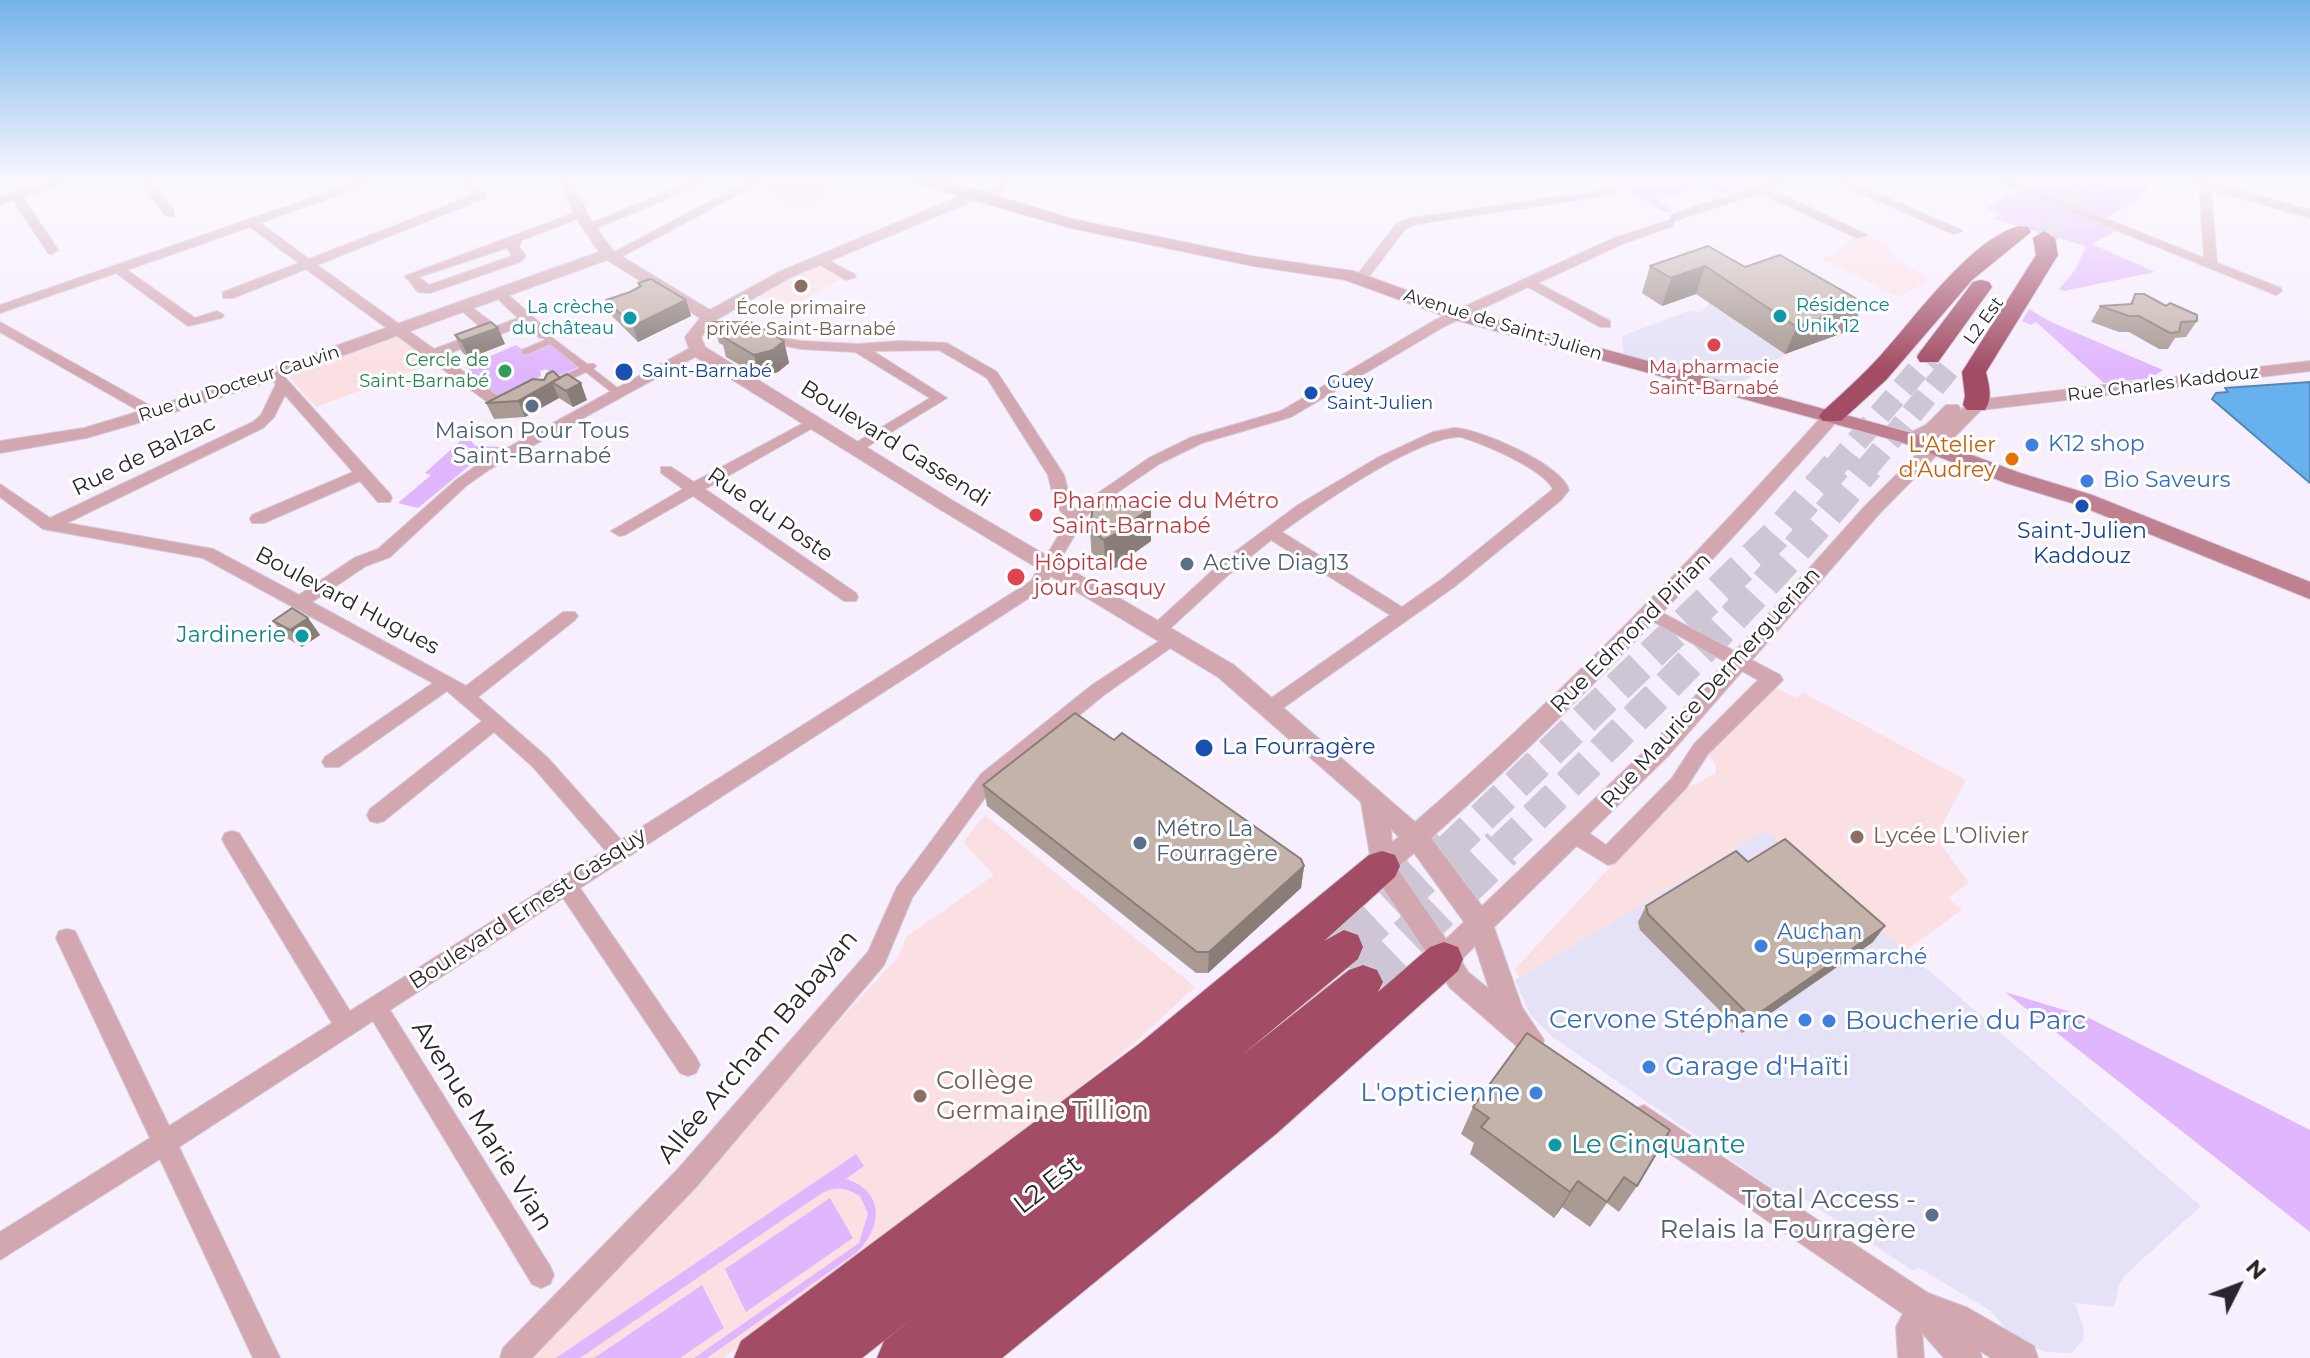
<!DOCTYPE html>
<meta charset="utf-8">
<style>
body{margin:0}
#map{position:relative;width:2310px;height:1358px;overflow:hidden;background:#f7eefe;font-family:Montserrat,sans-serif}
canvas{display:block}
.north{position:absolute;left:2198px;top:1246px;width:80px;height:80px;-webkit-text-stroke:6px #fff;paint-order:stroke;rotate:48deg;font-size:22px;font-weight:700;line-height:32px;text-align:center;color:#29262b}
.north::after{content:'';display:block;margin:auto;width:28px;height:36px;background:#29262b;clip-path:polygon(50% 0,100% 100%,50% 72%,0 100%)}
</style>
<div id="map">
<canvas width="2310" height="1358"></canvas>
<div class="north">N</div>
</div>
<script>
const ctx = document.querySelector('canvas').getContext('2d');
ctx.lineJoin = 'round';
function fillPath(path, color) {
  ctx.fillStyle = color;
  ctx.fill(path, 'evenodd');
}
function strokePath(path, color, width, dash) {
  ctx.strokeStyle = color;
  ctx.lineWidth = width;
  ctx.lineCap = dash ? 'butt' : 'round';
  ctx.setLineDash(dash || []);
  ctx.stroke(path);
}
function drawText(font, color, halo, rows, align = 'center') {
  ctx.font = font + ' Montserrat,sans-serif';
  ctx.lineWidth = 6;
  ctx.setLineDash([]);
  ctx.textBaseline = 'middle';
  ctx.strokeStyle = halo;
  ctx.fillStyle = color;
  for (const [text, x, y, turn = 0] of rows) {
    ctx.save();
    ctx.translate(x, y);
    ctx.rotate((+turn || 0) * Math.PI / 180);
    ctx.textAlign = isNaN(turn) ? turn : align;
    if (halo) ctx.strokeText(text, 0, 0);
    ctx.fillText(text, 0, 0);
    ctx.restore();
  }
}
const commercial = new Path2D(`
 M1710 303 1785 354 1735 387 1624 356 1622 336 1688 311 1701 312Z
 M1766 830 2201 1206 2125 1275 2119 1285 2114 1307 2075 1303 2084 1330 2083 1340 2072 1353 2046 1352 2023 1342 2008 1331 1991 1311 1919 1268 1912 1270 1798 1195 1775 1190 1553 1037 1531 1016 1515 980Z`);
const education = new Path2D(`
 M774 179 833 180 837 182 827 187 837 193 794 209 758 188Z
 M1866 235 1888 246 1895 259 1931 279 1899 297 1820 258 1833 255 1855 237Z
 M822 264 844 277 791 307 757 295Z
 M397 335 434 363 316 407 287 375Z
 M1774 687 1797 698 1802 692 1966 780 1939 831 1940 843 1969 883 1948 898 1962 910 1905 951 1766 830 1519 978 1515 969 1686 785 1698 784 1710 775H1715L1716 766 1708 753 1746 712 1752 714 1758 707 1754 704Z
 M985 815 1195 987 1138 1040 887 1241 723 1358H531L723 1157 795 1069 899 956 906 937 994 875 963 842Z`);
const green = new Path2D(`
 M1639 179H1712C1721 184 1734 178 1749 185L1723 194 1706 185 1657 200 1673 211 1666 213 1617 185Z
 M2016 179H2155L2140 199 2098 222 2116 231 2092 244 2155 272 2064 291 2059 289 2076 269 2086 246 1994 219 2000 214 1986 208 2024 188 2012 182Z
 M2029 309 2051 322 2163 370 2151 378 2104 383 2036 322 2031 325 2022 321Z
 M550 343 579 367 555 377 546 369 540 371 541 376 497 397 465 373 470 370 465 367 516 345 527 352Z
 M467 435 475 446 501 447 474 462 418 508 398 503 431 475 425 473Z
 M2005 992 2087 1017 2310 1130V1232Z
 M856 1154 864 1166 846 1179C885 1191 883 1228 856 1253L707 1358H694L859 1243 868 1214 860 1196C847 1188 836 1186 822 1193L580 1358H556Z
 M830 1198 853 1238 746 1312 725 1269Z
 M702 1285 724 1328 680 1358H594Z`);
const water = new Path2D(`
 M2310 382V483L2212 399 2216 393 2228 392 2225 388Z`);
const motorwayTunnelFar2 = new Path2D(`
 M2044 238 2092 179
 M1834 468 1929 357
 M1867 468 1952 365`);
const motorwayTunnelFar1 = new Path2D(`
 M1448 850 1775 536 1836 466
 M1500 850C1628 727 1755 602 1868 466`);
const motorwayTunnel = new Path2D(`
 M1344 947 1450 848
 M1363 982 1502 848`);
const pedestrian = new Path2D(`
 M547 334 587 364H594L596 366 593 369 620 390V394H614L586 372 557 385H551V381L580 368 550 344 528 354H522V350L545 340 543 337Z`);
const minor = new Path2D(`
 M59 179H78L23 197 58 250 52 254 48 253 13 200 0 204V196Z
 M136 179H148L174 210V216H166Z
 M366 179H384L260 223 309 259 473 195 453 179H467L485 194V198L317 265 434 349 518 318 493 294 504 291 550 332V338H540L525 325 442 356 503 400V406H493L306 269 233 298H223V292L299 263 250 227 127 270 195 318 217 311 224 315 222 318 188 326 116 273 0 313V305Z
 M698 179H715L592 230 582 227Z
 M752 179H767L617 259 607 256Z
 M1005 179H1019L989 200H981V196Z
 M1779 179H1797L1771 189 1867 235 1857 238 1760 193 1674 221 1673 226 1622 244 1538 283 1610 321V327H1600L1528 287 1445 326 1291 417 1202 443 1159 464 1096 507 1086 516 1043 589 580 888 696 1057 700 1065 696 1073 688 1076 680 1073 563 898 390 1010 550 1266 554 1275 550 1284 541 1288 532 1284 373 1021 179 1147 280 1358H253L160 1159 0 1260V1232L150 1138 56 938 59 931 67 929 75 931 169 1126 332 1023 225 845 222 839 225 833 232 831 239 833 350 1011 605 850 533 767 494 732 384 821 377 823 370 821 367 815 370 809 482 721 447 691 339 767H325L322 762 325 757 433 683 203 558 43 529 0 497V484L50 518 253 422 261 415 276 384 269 376 271 373H281L390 494 392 498 390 502H378L360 481 264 523H252L250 519 252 515 353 472 285 395 274 417 263 428 67 523 213 549 299 595 354 558 378 549 456 480 480 463 692 347H702V353L490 469 466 486 390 557 366 566 312 602 466 686 563 612H575L578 616 575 620 478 697 547 757 621 840 1031 581 1068 520 1055 504 1048 475 987 378 939 350 873 351 947 398 857 453 850 448 852 445 930 398 855 352 801 349 757 340V334L801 341 858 344 900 341 947 343 997 372 1064 475 1071 503 1075 509 1149 458 1192 437 1281 411 1435 320 1614 238 1670 220 1671 215Z
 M1829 179H1845L1963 231 1953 234Z
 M1990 179H2007L2204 258 2199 186 2180 179H2200L2310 210V218L2211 190 2217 263 2281 288 2282 291 2276 295Z
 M1612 189 1616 190V194L1417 224 1405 229 1365 282 1354 279 1397 223 1411 218Z
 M577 212 587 215 522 240 519 247 526 256 520 262 430 293 418 292 405 276ZM507 248 512 256 429 285 419 277Z
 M820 256 854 274 856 277 846 280 816 263V257Z
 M465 302 490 321V327H480L460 309 458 306Z
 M0 322 158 410 160 413 153 417 148 416 0 332Z
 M813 418 818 419V425L705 489 856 593 858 597 856 601H844L693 496 625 535 619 536 611 531 683 489 661 473V467H671L694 482Z
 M1454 428C1480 429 1561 464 1569 490L1561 500 1454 587 1276 713H1264L1261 708 1264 703 1390 615 1271 540 1227 576 1164 634H1152L1149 630 1152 626 1224 560 1298 505 1377 458 1433 432ZM1461 437C1484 444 1542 468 1553 489L1442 579 1402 607 1282 532C1318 506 1419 435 1461 437Z
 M1651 607 1780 675 1783 680 1708 754 1686 788 1615 863 1608 865 1568 841 1565 835 1568 829C1582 824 1595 838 1606 845L1672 778 1694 744 1758 680 1645 617 1642 613 1645 609Z
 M1173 632 1182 638 1179 642 1104 695 995 784 912 898 884 965 696 1187 532 1358H500L503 1348 678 1169 868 952 897 887 981 774 1092 685Z
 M1920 1294 1929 1298 1933 1307 1922 1329 1924 1358H1898L1896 1327 1911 1298Z`);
const tertiary = new Path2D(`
 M558 179H572L588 215 613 251 710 310 781 271 970 192H980V198L791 277 716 320 701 337 705 347 955 502 1234 665 1415 822C1562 695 1696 556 1826 412H1838L1841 416 1838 420C1709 566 1577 708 1431 838L1482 906 1653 743 1865 506 1938 433 1908 443 1899 438 1926 425 1946 405H1958L1961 409 1958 413 1970 401 1976 400 2310 361V371L1981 410 1879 514 1669 755 1494 927 1522 1007 1544 1040 1540 1049 1530 1053 1520 1049 1450 988 1373 873 1361 802 1218 677 941 510 691 354 685 337 700 318 607 260 280 378 159 417 86 438 0 453V441L84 428 147 409 268 370 599 252 574 215ZM1391 829 1399 837 1392 842ZM1414 853 1464 922 1446 939 1397 868ZM1475 946 1489 989 1468 972 1461 960Z
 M1644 1105 1928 1293 1968 1308 2034 1346 2038 1358H1991L1980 1351 1982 1358H1944L1909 1318 1634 1129 1629 1119 1634 1109Z`);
const secondary = new Path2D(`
 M901 179H931L970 188 1073 219 1252 256 1354 271 1464 311 1915 434 2020 473 2092 495 2310 582V599L2078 505 2006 483 1901 442 1452 319 1345 280 1252 266 1070 228Z`);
const motorway = new Path2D(`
 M2020 226 2028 227 2031 232 1972 280 1886 380 1841 421H1823L1819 416 1823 411C1843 393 1863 375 1881 355 1914 319 1972 237 2020 226Z
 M2044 231 2055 238 2058 255 1986 372C1989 386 1993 398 1985 410H1967L1963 405 1965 396 1962 372 2036 255 2033 238Z
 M1981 280 1989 282 1992 287 1938 362H1920L1917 357 1920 352 1973 282Z
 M1382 851 1395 855 1400 866 1395 877 1324 941 1344 930 1358 935 1363 947 1358 959 1242 1055 1349 970 1363 965 1377 970 1383 982 1378 992 1430 947 1444 942 1458 947 1463 959 1458 971 1276 1134 1002 1358H877L884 1341 923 1310 862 1358H734L741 1341 1139 1044 1369 855Z`);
const wall = new Path2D(`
 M1650 266 1745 267 1851 330 1785 354 1696 294 1662 306 1642 293Z
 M638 283 686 300 691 316 638 342 612 316 606 300 630 292 639 287Z
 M2135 294 2166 306 2197 321 2186 337 2175 338 2168 349H2159L2129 332H2119L2091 322 2100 306 2129 305Z
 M713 322 784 341 789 363 778 372 760 377 726 357 723 345 719 343Z
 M498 328 505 344 469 358 462 352 455 335Z
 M560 378 587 400 573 407 559 398 525 417 494 419 486 403 544 380Z
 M1090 529 1151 541 1126 559V562L1106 573 1092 562Z
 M308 618 320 635 302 647 285 637 273 621Z
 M1114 740 1304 866 1301 888 1208 973H1196L987 806 983 785Z
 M1748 862 1873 942 1742 1033 1640 930 1638 922 1646 906Z
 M1527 1033 1637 1186 1619 1212 1607 1203 1590 1227 1562 1207 1554 1218 1470 1154 1474 1143 1461 1134 1473 1107Z`);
const shadedWall = new Path2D(`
 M1705 266 1696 294 1662 306 1671 278Z
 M686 300 691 316 638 342 633 326Z
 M1864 303 1851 330 1785 354 1797 327Z
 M498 328 505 344 469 358 461 341Z
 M784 341 789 363 778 372 760 377 754 355Z
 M552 382 559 398 525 417 518 401Z
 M581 383 587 400 573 407 566 391Z
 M1151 508V541L1126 559V562L1106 573 1104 540Z
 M308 618 320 635 302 647 290 630Z
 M1304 866 1301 888 1208 973 1209 952Z
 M1885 926 1873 942 1742 1033 1752 1018Z
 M1578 1181 1562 1207 1554 1218 1570 1192Z`);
const building = new Path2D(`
 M1708 246 1745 267 1780 255 1864 303 1797 327 1705 266 1671 278 1650 266Z
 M651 279 686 300 633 326 606 300 630 292 641 286 638 283Z
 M2135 294H2144L2166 306 2170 303 2197 315V321L2181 322 2179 332 2170 333 2139 316H2129L2100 306 2132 304Z
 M491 322 498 328 461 341 455 335Z
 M713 322H751L784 341 773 350 754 355 720 335 729 329Z
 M553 371 560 378 518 401 486 403 533 379 544 380 547 374Z
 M567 374 581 383 566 391 552 382Z
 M1093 504 1151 508 1123 527 1125 529 1104 540 1090 529Z
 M292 608 308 618 290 630 273 621Z
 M1075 713 1114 740 1122 733 1301 859 1304 866 1209 952H1197L983 785Z
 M1785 839 1885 926 1752 1018 1648 914 1646 906 1736 851 1748 862Z
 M1527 1033 1670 1130 1637 1186 1624 1177 1607 1202 1578 1181 1570 1192 1481 1127 1489 1118 1473 1107Z`);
const markers = [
 [801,286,8,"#8d6e63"],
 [1780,316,8,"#0f9aa8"],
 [630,318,8,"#0f9aa8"],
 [1714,345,8,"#e0444e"],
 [505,371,8,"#2e9e5b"],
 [624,372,10,"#1a4fb4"],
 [1311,393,8,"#1a4fb4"],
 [532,406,8,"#5c6f8a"],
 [2032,445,8,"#3f7fe0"],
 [2012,459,8,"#e8710a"],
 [2087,481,8,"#3f7fe0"],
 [2082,506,8,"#1a4fb4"],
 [1036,515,8,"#e0444e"],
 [1187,564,8,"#5c6f8a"],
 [1016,577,10,"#e0444e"],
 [302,636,8,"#0f9aa8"],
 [1204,748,10,"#1a4fb4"],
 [1857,837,8,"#8d6e63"],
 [1140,843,8,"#5c6f8a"],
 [1761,946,8,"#3f7fe0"],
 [1805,1020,8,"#3f7fe0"],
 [1829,1021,8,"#3f7fe0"],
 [1649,1067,8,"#3f7fe0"],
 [1536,1093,8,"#3f7fe0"],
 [920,1096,8,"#8d6e63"],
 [1555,1145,8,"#0f9aa8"],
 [1932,1215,8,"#5c6f8a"]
];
const farCulturenames = [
 ["Résidence",1796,306],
 ["Unik 12",1796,327],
 ["La crèche",614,308,"right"],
 ["du château",614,329,"right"]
];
const farEducationnames = [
 ["École primaire",801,309],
 ["privée Saint-Barnabé",801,330]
];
const farStreetnames = [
 ["L2 Est",1984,321,-54],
 ["Avenue de Saint-Julien",1503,325,17],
 ["Rue du Docteur Cauvin",239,384,-18],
 ["Rue Charles Kaddouz",2163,384,-7]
];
const farLeisurenames = [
 ["Cercle de",489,361],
 ["Saint-Barnabé",489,382]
];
const farHealthnames = [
 ["Ma pharmacie",1714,368],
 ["Saint-Barnabé",1714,389]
];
const farTransitnames = [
 ["Saint-Barnabé",642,372],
 ["Guey",1327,383],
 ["Saint-Julien",1327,404]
];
const serviceNames = [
 ["Maison Pour Tous",532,432,"center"],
 ["Saint-Barnabé",532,457,"center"],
 ["Active Diag13",1203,564],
 ["Métro La",1156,830],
 ["Fourragère",1156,855]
];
const streetNames = [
 ["Boulevard Gassendi",895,444,32],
 ["Rue de Balzac",144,456,-26],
 ["Rue du Poste",770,515,35],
 ["Boulevard Hugues",347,601,28],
 ["Rue Edmond Pirian",1631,633,-45],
 ["Rue Maurice Dermerguerian",1711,688,-48],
 ["Boulevard Ernest Gasquy",528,909,-33]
];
const shopNames = [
 ["K12 shop",2048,445],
 ["Bio Saveurs",2103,481],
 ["Auchan",1777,933],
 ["Supermarché",1777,958]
];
const foodNames = [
 ["L'Atelier",1996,446],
 ["d'Audrey",1996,471]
];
const healthNames = [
 ["Pharmacie du Métro",1052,502],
 ["Saint-Barnabé",1052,527],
 ["Hôpital de",1034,564],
 ["jour Gasquy",1034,589]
];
const transitNames = [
 ["Saint-Julien",2082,532],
 ["Kaddouz",2082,557],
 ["La Fourragère",1222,748,"left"]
];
const cultureNames = [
 ["Jardinerie",286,636]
];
const educationNames = [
 ["Lycée L'Olivier",1873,837]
];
const nearShopnames = [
 ["Cervone Stéphane",1789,1020],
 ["Boucherie du Parc",1845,1021,"left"],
 ["Garage d'Haïti",1665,1067,"left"],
 ["L'opticienne",1520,1093]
];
const nearStreetnames = [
 ["Allée Archam Babayan",758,1047,-50],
 ["Avenue Marie Vian",482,1126,58],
 ["L2 Est",1048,1185,-38]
];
const nearEducationnames = [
 ["Collège",936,1081],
 ["Germaine Tillion",936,1111]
];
const nearCulturenames = [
 ["Le Cinquante",1571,1145]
];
const nearServicenames = [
 ["Total Access -",1916,1200],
 ["Relais la Fourragère",1916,1230]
];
fillPath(commercial, '#e5e1f7');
fillPath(education, '#fbe0e3');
fillPath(green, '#e0b6fe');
fillPath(water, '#67b1ee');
strokePath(water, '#5487b4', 2);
strokePath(motorwayTunnelFar2, '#cec6d4', 23, [23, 12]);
strokePath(motorwayTunnelFar1, '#cec6d4', 31, [31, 16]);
strokePath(motorwayTunnel, '#cec6d4', 42, [42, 21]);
strokePath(pedestrian, '#d2cad8', 2);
strokePath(minor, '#d2cad8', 2);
strokePath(tertiary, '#d2cad8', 2);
strokePath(secondary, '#d2cad8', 2);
strokePath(motorway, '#d2cad8', 2);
fillPath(pedestrian, '#d2a7b0');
fillPath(minor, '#d2a7b0');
fillPath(tertiary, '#d2a7b0');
fillPath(secondary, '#bf8190');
fillPath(motorway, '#a24d65');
fillPath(wall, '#a99a93');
fillPath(shadedWall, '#897d78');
fillPath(building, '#c4b3ab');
strokePath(building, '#897d78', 2);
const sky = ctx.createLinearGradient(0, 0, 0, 369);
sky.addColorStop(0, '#74b3ea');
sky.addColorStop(0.49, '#fbf7ff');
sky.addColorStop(1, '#fbf7ff00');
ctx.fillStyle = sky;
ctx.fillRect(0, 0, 2310, 369);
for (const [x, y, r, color] of markers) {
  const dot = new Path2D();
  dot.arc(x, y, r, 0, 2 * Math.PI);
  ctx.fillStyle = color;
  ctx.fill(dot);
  strokePath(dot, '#fff', 3);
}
drawText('18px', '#0d838f', '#fff', farCulturenames, 'left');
drawText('18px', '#785e54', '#fff', farEducationnames);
drawText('18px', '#29262b', '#fff', farStreetnames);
drawText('18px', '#27864d', '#fff', farLeisurenames, 'right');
drawText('18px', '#be3a42', '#fff', farHealthnames);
drawText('18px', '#164399', '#fff', farTransitnames, 'left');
drawText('22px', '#4e5e75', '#fff', serviceNames, 'left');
drawText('22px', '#29262b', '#fff', streetNames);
drawText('22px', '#366cbe', '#fff', shopNames, 'left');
drawText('22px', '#c56008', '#fff', foodNames, 'right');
drawText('22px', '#be3a42', '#fff', healthNames, 'left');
drawText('22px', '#164399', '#fff', transitNames);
drawText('22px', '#0d838f', '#fff', cultureNames, 'right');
drawText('22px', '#785e54', '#fff', educationNames, 'left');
drawText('26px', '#366cbe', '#fff', nearShopnames, 'right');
drawText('26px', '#29262b', '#fff', nearStreetnames);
drawText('26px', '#785e54', '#fff', nearEducationnames, 'left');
drawText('26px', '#0d838f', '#fff', nearCulturenames, 'left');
drawText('26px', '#4e5e75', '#fff', nearServicenames, 'right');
</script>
